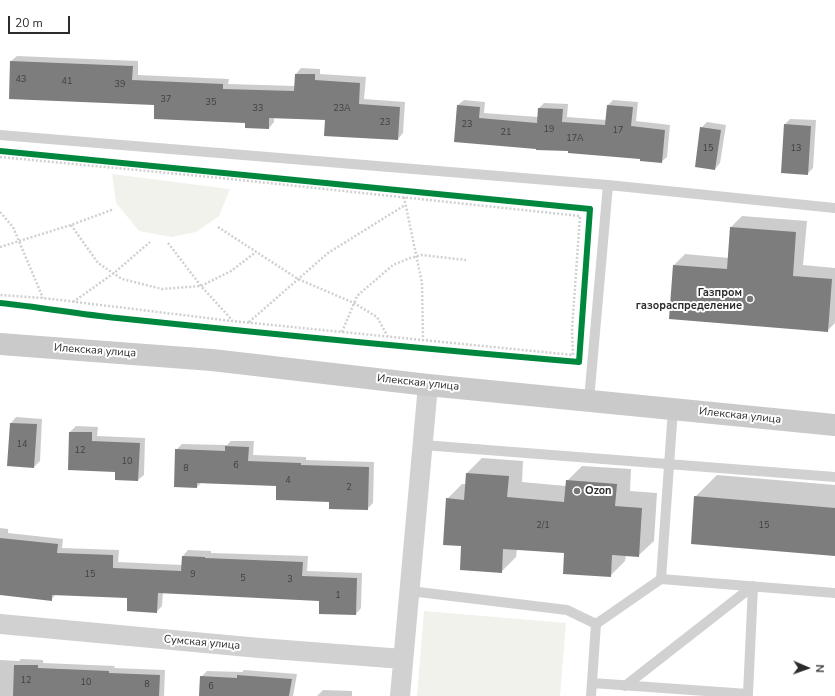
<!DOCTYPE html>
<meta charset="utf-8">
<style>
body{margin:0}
#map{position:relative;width:835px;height:696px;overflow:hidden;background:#fff;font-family:"Nunito Sans",sans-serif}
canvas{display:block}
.north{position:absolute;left:787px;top:648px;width:40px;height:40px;-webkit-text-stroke:3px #fff;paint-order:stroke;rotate:92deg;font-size:11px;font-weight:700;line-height:16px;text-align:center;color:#2c2c2c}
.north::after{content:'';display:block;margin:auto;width:14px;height:18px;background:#2c2c2c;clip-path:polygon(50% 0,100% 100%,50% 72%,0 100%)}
.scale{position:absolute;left:8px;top:16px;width:62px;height:18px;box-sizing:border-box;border:2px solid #2c2c2c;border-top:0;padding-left:5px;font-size:12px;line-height:14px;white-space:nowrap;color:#2c2c2c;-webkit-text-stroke:3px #fff;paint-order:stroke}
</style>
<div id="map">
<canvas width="835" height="696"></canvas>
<div class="north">N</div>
<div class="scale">20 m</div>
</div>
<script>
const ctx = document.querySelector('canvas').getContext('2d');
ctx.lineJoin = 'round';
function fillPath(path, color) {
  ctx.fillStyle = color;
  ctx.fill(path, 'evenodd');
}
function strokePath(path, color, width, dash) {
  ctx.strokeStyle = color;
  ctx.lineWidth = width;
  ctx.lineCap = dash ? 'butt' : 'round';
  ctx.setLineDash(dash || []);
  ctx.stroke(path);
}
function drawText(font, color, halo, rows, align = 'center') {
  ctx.font = font + ' "Nunito Sans",sans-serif';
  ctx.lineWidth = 4;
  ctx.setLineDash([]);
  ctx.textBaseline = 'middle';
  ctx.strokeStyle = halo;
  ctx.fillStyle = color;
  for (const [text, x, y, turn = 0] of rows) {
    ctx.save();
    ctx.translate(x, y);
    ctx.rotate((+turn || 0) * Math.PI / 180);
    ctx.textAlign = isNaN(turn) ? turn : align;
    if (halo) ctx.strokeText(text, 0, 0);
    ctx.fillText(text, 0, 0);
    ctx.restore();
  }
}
const green = new Path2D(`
 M112 174 230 189 219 216 196 232 172 237 139 231 116 203Z
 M424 611 566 623 560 696H417Z`);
const shadow = new Path2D(`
 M17 56 138 61V75L229 79 228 84 295 86 296 74 301 68 320 69V74L366 77 364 99 405 102 403 133 398 139 326 119 274 118V122L269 128 155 104 11 61Z
 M464 100 485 102 484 113 538 117V109L544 103 568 104 567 117 606 120 608 105 613 100 638 102 636 121 670 125 667 157 661 162 641 158 569 150 455 141 458 105Z
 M790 119 816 120 813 168 807 174 785 124Z
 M707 122 726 125 720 163 715 169 701 128Z
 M742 216 807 221 803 265 835 268V323L827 331 674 265 685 254 729 258 731 227Z
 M16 417 42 419 40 461 34 467 11 423Z
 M76 426 98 427 97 436 145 438 144 475 138 480 116 471 69 469 70 432Z
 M231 441H254L253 455 306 457V460L374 462 373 503 367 509 331 501 277 485 201 483 197 487 176 450 182 444 227 445Z
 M482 458 523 461 522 482 566 486 567 481 582 466 631 469 630 491 657 493 654 541 638 556 626 555 625 561 610 576 565 552 517 549 516 557 501 572 463 545 447 499 462 484H466L467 473Z
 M717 475 835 485V555L695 497Z
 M0 528 8 529V533L63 539 62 548 119 550 118 562 182 565 183 556 188 550 211 551V553L308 556 307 571 362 573 361 608 356 614 320 600 163 592 162 606 156 612 128 597 56 594 51 600 0 593Z
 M21 659 43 660V663L115 666 114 668 165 670 164 696H0V660L19 661Z
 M244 670 297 674 293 696H200L201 677 207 671 242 672Z
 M323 690 352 691V696H317Z`);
const building = new Path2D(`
 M10 61 133 66 132 80 223 84V89L294 91 295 74H315V80L360 83 359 104 400 107 398 140 324 136 325 120 269 118V129L245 128V123L154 119V105L9 99Z
 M457 105 480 107 479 118 537 123 538 108 563 109 562 122 605 125 607 105 633 107 631 126 665 130 662 163 640 161V159L568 153V151L536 150V149L454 142Z
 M784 124 811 126 808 175 781 173Z
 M700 127 721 130 715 170 695 167Z
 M730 227 796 232 793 276 832 279 828 332 669 319 673 265 727 269Z
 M10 423 37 424 34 468 7 466Z
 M69 432H92V441L140 443 138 481 115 480V472L68 470Z
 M225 446 249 447 248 461 301 463V465L369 467 368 510 329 509V502L276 500V486L197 483V488L174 487 175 449 225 451Z
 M466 473 509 476 507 497 564 502 566 480 617 484 615 506 642 508 639 557 612 555 611 577 563 574 564 553 503 549 502 573 460 570 461 546 443 545 446 498 464 500Z
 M694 496 835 508V556L691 544Z
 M0 538 58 544 57 553 113 555V568L181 571 182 556 205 557V558L303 562 302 576 357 578 356 615 319 614V601L158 593 157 613 127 611V598L52 595V601L0 595Z
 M14 665H38V668L109 671V673L160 675 159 696H13Z
 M237 675 292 679 289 696H199L200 676 237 678Z`);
const path = new Path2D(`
 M0 157 221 178 580 216 572 330 573 355 232 321 43 298 0 295
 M404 197 422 283 423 340
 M0 212 13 227 43 298
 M71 225 98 263 122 279 162 289 201 286 231 271 256 252
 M218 227 298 279 354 303 377 317 388 337
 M168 243 201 286 232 320
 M0 247 71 225 114 209
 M73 302 114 273 150 242
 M249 322 328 253 405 205
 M342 332 357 296 393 265 410 258 422 255 466 260`);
const lane = new Path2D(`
 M0 135 608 185 835 208
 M589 400 608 185
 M423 445 835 477
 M661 579 835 593
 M410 591 567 610 596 624 661 579 673 409
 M592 683 748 694V696
 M625 686 753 586
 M748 694 753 586
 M591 696 596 624`);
const street = new Path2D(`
 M0 624 259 648 403 659
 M400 696 428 385`);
const secondary = new Path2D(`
 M0 344 212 360 428 385 835 425`);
const cycleway = new Path2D(`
 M0 151 590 209 579 362C425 349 271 334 117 318 78 314 39 307 0 303`);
const markers = [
 [750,299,4,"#767676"],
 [577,491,4,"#767676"]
];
const numberNames = [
 ["43",21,80],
 ["41",67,82],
 ["39",120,85],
 ["37",166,100],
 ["35",211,103],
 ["33",258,109],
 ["23А",342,109],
 ["23",385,123],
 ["23",467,125],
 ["19",549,130],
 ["17",618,131],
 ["21",506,133],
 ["17А",575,139],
 ["15",708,149],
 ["13",796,149],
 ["14",22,445],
 ["12",80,451],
 ["10",127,462],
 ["6",236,466],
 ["8",186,469],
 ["4",288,481],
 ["2",349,488],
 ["2/1",543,526],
 ["15",764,526],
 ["15",90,575],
 ["9",193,575],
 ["5",243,579],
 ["3",290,580],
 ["1",338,596],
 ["12",26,681],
 ["10",86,683],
 ["8",147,685],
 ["6",211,687]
];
const poiNames = [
 ["Газпром",742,293],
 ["газораспределение",742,306],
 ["Ozon",585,491,"left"]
];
const streetNames = [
 ["Илекская улица",95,351,4],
 ["Илекская улица",418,383,6],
 ["Илекская улица",740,416,6],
 ["Сумская улица",202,643,5]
];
fillPath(green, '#f2f2ec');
fillPath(shadow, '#0003');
fillPath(building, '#7d7d7d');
strokePath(path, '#d0d0d0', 2.5, [2, 2]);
strokePath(lane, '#d1d1d1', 10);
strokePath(street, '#d1d1d1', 20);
strokePath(secondary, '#cacaca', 22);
strokePath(cycleway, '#00873e', 6);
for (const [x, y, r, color] of markers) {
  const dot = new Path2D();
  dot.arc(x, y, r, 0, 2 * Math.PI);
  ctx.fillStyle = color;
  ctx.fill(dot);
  strokePath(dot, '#fff', 1.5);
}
drawText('9px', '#404040', null, numberNames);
drawText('bold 11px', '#2c2c2c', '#fff', poiNames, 'right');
drawText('11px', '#2c2c2c', '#fff', streetNames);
</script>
